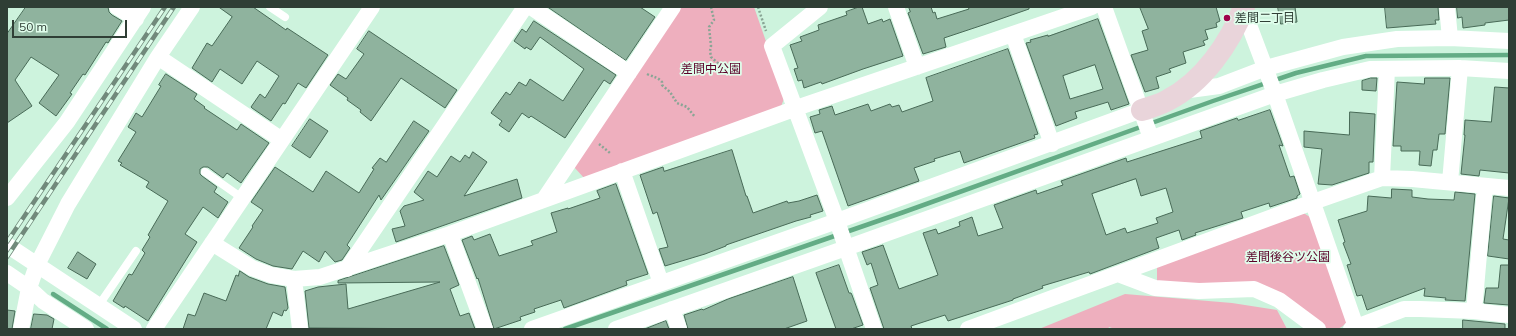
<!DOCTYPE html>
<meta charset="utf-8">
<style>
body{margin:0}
#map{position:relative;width:1516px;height:336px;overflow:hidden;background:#cdf3dd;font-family:Mulish,sans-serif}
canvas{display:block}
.frame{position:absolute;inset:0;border:8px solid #2f3e35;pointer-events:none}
.scale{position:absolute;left:12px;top:20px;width:115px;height:18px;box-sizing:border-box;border:2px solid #2f3e35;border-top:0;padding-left:5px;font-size:12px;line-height:14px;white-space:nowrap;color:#2f3e35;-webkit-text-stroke:3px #e0feec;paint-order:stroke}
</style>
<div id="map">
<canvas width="1516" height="336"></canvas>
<div class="frame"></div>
<div class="scale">50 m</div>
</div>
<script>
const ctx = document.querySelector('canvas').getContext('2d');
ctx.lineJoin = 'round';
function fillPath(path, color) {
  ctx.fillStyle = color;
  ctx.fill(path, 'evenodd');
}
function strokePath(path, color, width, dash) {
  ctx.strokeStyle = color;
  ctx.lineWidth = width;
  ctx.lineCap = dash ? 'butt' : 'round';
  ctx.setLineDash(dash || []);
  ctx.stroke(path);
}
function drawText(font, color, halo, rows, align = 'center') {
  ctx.font = font + ' Mulish,"Noto Sans JP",sans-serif';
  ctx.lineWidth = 3.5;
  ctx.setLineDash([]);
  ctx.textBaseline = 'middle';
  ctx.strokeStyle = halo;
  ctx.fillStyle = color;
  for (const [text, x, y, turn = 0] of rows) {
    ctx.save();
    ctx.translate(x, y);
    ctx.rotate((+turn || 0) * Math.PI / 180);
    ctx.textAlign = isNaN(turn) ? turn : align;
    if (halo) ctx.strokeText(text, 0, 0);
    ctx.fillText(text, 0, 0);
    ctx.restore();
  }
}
const green = new Path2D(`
 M680 7H754L785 96 780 109 585 179 574 167Z
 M1302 212 1316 221 1349 318C1342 330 1339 329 1325 329L1291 300 1201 286 1157 283V265Z
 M1125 294 1232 303 1277 310 1287 329H1115L1109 327 1108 329H1039Z`);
const stream = new Path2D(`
 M53 294 107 329
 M565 329 904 212 1213 101 1296 73 1366 56 1509 55`);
const building = new Path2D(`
 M26 7H108L109 12 112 15 122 21 108 43 106 42 85 75 83 74 70 93 72 94 56 116 39 103 59 75 31 57 15 80 32 106 7 123V34Z
 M219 7H253L286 30 287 28 328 55 306 88 298 83 285 104 283 103 271 121 252 108 251 107 260 94 265 98 279 76 257 61 242 84 220 69 212 82 192 68 207 43 212 46 232 17Z
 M548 7H640L655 17 626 60Z
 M859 7H862L868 24 882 19 883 22 890 19 903 56 863 69 822 84 821 82 804 88 802 80 798 81 794 69 798 68 790 45 802 41 800 37 819 30 818 25 847 15 846 12Z
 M909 7H931L933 13 935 12 937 19 969 9 968 7H1029V9L986 24 944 38 946 47 923 54 908 13 910 12Z
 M1140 7H1216L1220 21 1216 23 1217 27 1205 30 1208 39 1203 41 1205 45 1183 52 1186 63 1169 69 1171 72 1156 77 1159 88 1145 92 1131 55 1148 50 1142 31 1148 29Z
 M1278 7H1295L1297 22 1281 24Z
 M1385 7H1438L1439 20H1435L1436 24 1387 28Z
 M1457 7H1509V20L1485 23V25L1463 28 1462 17 1458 18Z
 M1098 19 1129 104 1111 110 1108 102 1075 112 1077 118 1056 126 1026 43 1031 42 1030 40 1048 35V36ZM1095 65 1103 89 1070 99 1063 76Z
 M534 21 616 75 610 84 604 80 565 138 531 116 529 118 522 113 509 132 499 125 502 121 491 113 506 92 510 95 519 82 526 86 530 79 563 101 584 69 540 37 531 50 526 47 525 49 514 41 522 29 526 32Z
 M369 31 457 90 445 108 401 78 371 121 360 112 361 110 347 100 348 98 330 85 338 74 346 79 364 54 357 49Z
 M1008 49 1038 134 1034 135 1035 138 964 163 960 151 934 159 935 161 914 168 919 181 848 206 822 131 815 133 810 117 820 114 819 110 832 106 835 115 868 104 871 111 890 104 892 107 899 105 902 112 933 101 926 78Z
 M166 74 197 94 194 99 205 107 204 108 237 130 241 124 269 143 241 183 227 173 223 178 208 167H203L200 169V174L202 176 217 187 214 192 228 202 218 218 203 207 185 234 197 242 148 321 125 306 124 308 113 301 129 274 132 275 145 253 142 250 150 237 148 235 168 201 146 187 149 182 120 165 122 163 118 161 136 132 128 127 136 113 142 117 161 86 159 85Z
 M1371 78H1377L1376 91 1362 90V81Z
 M1425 78H1450L1445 134H1439L1437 150H1433L1431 166 1419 165 1420 151H1401V146H1393L1397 82 1424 84Z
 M1495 87 1509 88V173L1480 170 1479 176 1461 174 1465 135H1464L1465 120 1491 122Z
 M1270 110 1283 146 1279 145 1290 177 1294 176 1300 194 1297 196V198L1270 207 1269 203 1241 212 1243 218 1195 233 1196 235 1182 240 1179 230 1156 238 1159 248 1090 274 1089 272 1042 286 1043 288 1013 299V300L948 321 945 315 911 326 912 329H884L870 288 878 285 871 263 867 265 862 252 883 245 899 289 938 275 923 233 936 229 938 234 960 226 959 222 972 217 978 236 1003 228 994 205 1036 190 1037 194 1063 185 1061 181 1126 158 1127 162 1202 138 1200 131 1237 118 1238 120ZM1136 179 1141 196 1166 188 1173 212 1156 218 1158 223 1127 233 1125 228 1106 235 1092 194Z
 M1350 112 1375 114 1373 162H1369V173L1332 185 1318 184 1322 149 1304 147V131L1349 135Z
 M310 119 328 131 310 158 292 146Z
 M414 121 429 131 381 200 379 195 347 245 350 248 342 260 335 262 325 251 319 262 303 251 292 269 273 266 256 259 239 248 253 227 252 226 263 210 251 202 275 167 313 192 326 171 359 193 374 169 372 168 380 158 386 162Z
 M732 150 746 196H747L753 213 787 201 788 203 799 201 817 195 823 211 810 215 811 217 796 221 726 245V246L705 254 665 266 659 249 668 247 657 212 653 214 640 175 663 167 664 171Z
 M473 152 487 162 464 196 517 179 522 198 396 242 392 229 405 226 400 211 404 206 424 200 414 192 428 171 437 177 451 156 460 162 465 155 469 158Z
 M616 184 648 274 626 281 627 285 564 308 561 300 534 309 535 312 520 317 521 320 494 329 478 278 477 279 462 240 472 236 474 240 490 234 499 256 533 245 531 241 557 232 551 213 568 208V209L600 198 597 191Z
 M1392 189 1412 190V197L1428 199 1454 200 1455 192 1475 194 1465 301 1445 300 1446 298 1424 296 1425 288 1367 310 1362 295 1357 296 1347 265 1351 264 1343 243 1345 242 1338 220 1367 211 1368 196 1391 198Z
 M1494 196 1509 198 1503 239 1509 240V259L1488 256Z
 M444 246 459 285 450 289 460 316 469 313 475 329 309 328 305 291 318 287 346 284 348 309 440 282 338 283V281Z
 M78 252 96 264 87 279 68 268Z
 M839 265 849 293H851L852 295 863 325 851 329H836L816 273Z
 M1501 265H1509V305L1484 303 1486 288H1498Z
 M240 271 249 277 268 284 285 287 288 308 286 311 284 310 282 316 273 312 266 329H183L188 314 195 316 204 293 226 301 236 275 238 276Z
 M793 277 807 321 784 329H688L684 315 702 309 703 310 728 299Z
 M7 310 15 311 12 329H7Z
 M34 314 47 315 54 319 52 329H31Z
 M1463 320 1505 324V329H1463Z
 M666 321 669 329H645Z`);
const path = new Path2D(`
 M711 7 714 20 709 27 711 46 710 51 711 57 721 66
 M758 7 766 31
 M647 74C653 77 658 77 662 82V85L670 92 677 103 687 107 695 117
 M599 144 610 153`);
const lane = new Path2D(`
 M270 7 285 17
 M205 172 242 198
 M99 305 136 251`);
const street = new Path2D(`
 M117 7 136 19
 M531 7 629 73
 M820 7 772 46 837 221 874 329
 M896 7 917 67
 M1104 7 1151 138
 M1447 7 1450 38
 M1243 9 1275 94 1356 327
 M1013 34 1052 144
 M158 57 282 140
 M1182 91 1219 86 1266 68 1343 47 1397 39 1450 38 1509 41
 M622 171 661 283
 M1382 178 1387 69
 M1450 182 1460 68
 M7 198 67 122 143 7
 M545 198 673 7
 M450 234 485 329
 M212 243 252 268 271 275 294 279 320 277 450 234 805 105 1092 7
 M7 245 134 329
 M347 269 525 7
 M7 273 29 288 43 301 86 329
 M1118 274 1155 288 1199 291 1254 289 1279 300 1318 329
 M294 279 300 329
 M672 309 679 329
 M1474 311 1485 186
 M21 329 29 288 37 265 68 204 158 57 192 7
 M154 329 372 7
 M532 329 837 221 1142 110
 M616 329 846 248 1275 94 1323 80 1370 69 1460 68 1509 71
 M968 329 1313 202 1382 178 1412 179 1509 188
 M1351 329 1404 309H1420L1474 311 1509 315`);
const secondary = new Path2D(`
 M1142 110C1150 107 1160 105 1168 100 1203 82 1230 43 1244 7`);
const rail = new Path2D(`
 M7 242 165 7
 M7 257 174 7`);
const markers = [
 [1227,18,4,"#9e044c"]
];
const poiNames = [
 ["差間二丁目",1235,18]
];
const parkNames = [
 ["差間中公園",711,69],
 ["差間後谷ツ公園",1288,257]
];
fillPath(green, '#eeafbe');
strokePath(stream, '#63ac85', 4.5);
fillPath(building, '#8fb39e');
strokePath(building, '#486a57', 1);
strokePath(path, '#89a595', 2.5, [2, 2]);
strokePath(lane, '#fff', 8);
strokePath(street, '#fff', 16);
strokePath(secondary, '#e9d4da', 22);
strokePath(rail, '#71897b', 4.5);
strokePath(rail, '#e0feec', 3, [9]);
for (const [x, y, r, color] of markers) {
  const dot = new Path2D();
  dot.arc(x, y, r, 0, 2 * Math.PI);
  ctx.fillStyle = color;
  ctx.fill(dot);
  strokePath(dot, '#e0feec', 1.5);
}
drawText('12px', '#2f3e35', '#e0feec', poiNames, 'left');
drawText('12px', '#5a0028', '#e0feec', parkNames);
</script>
